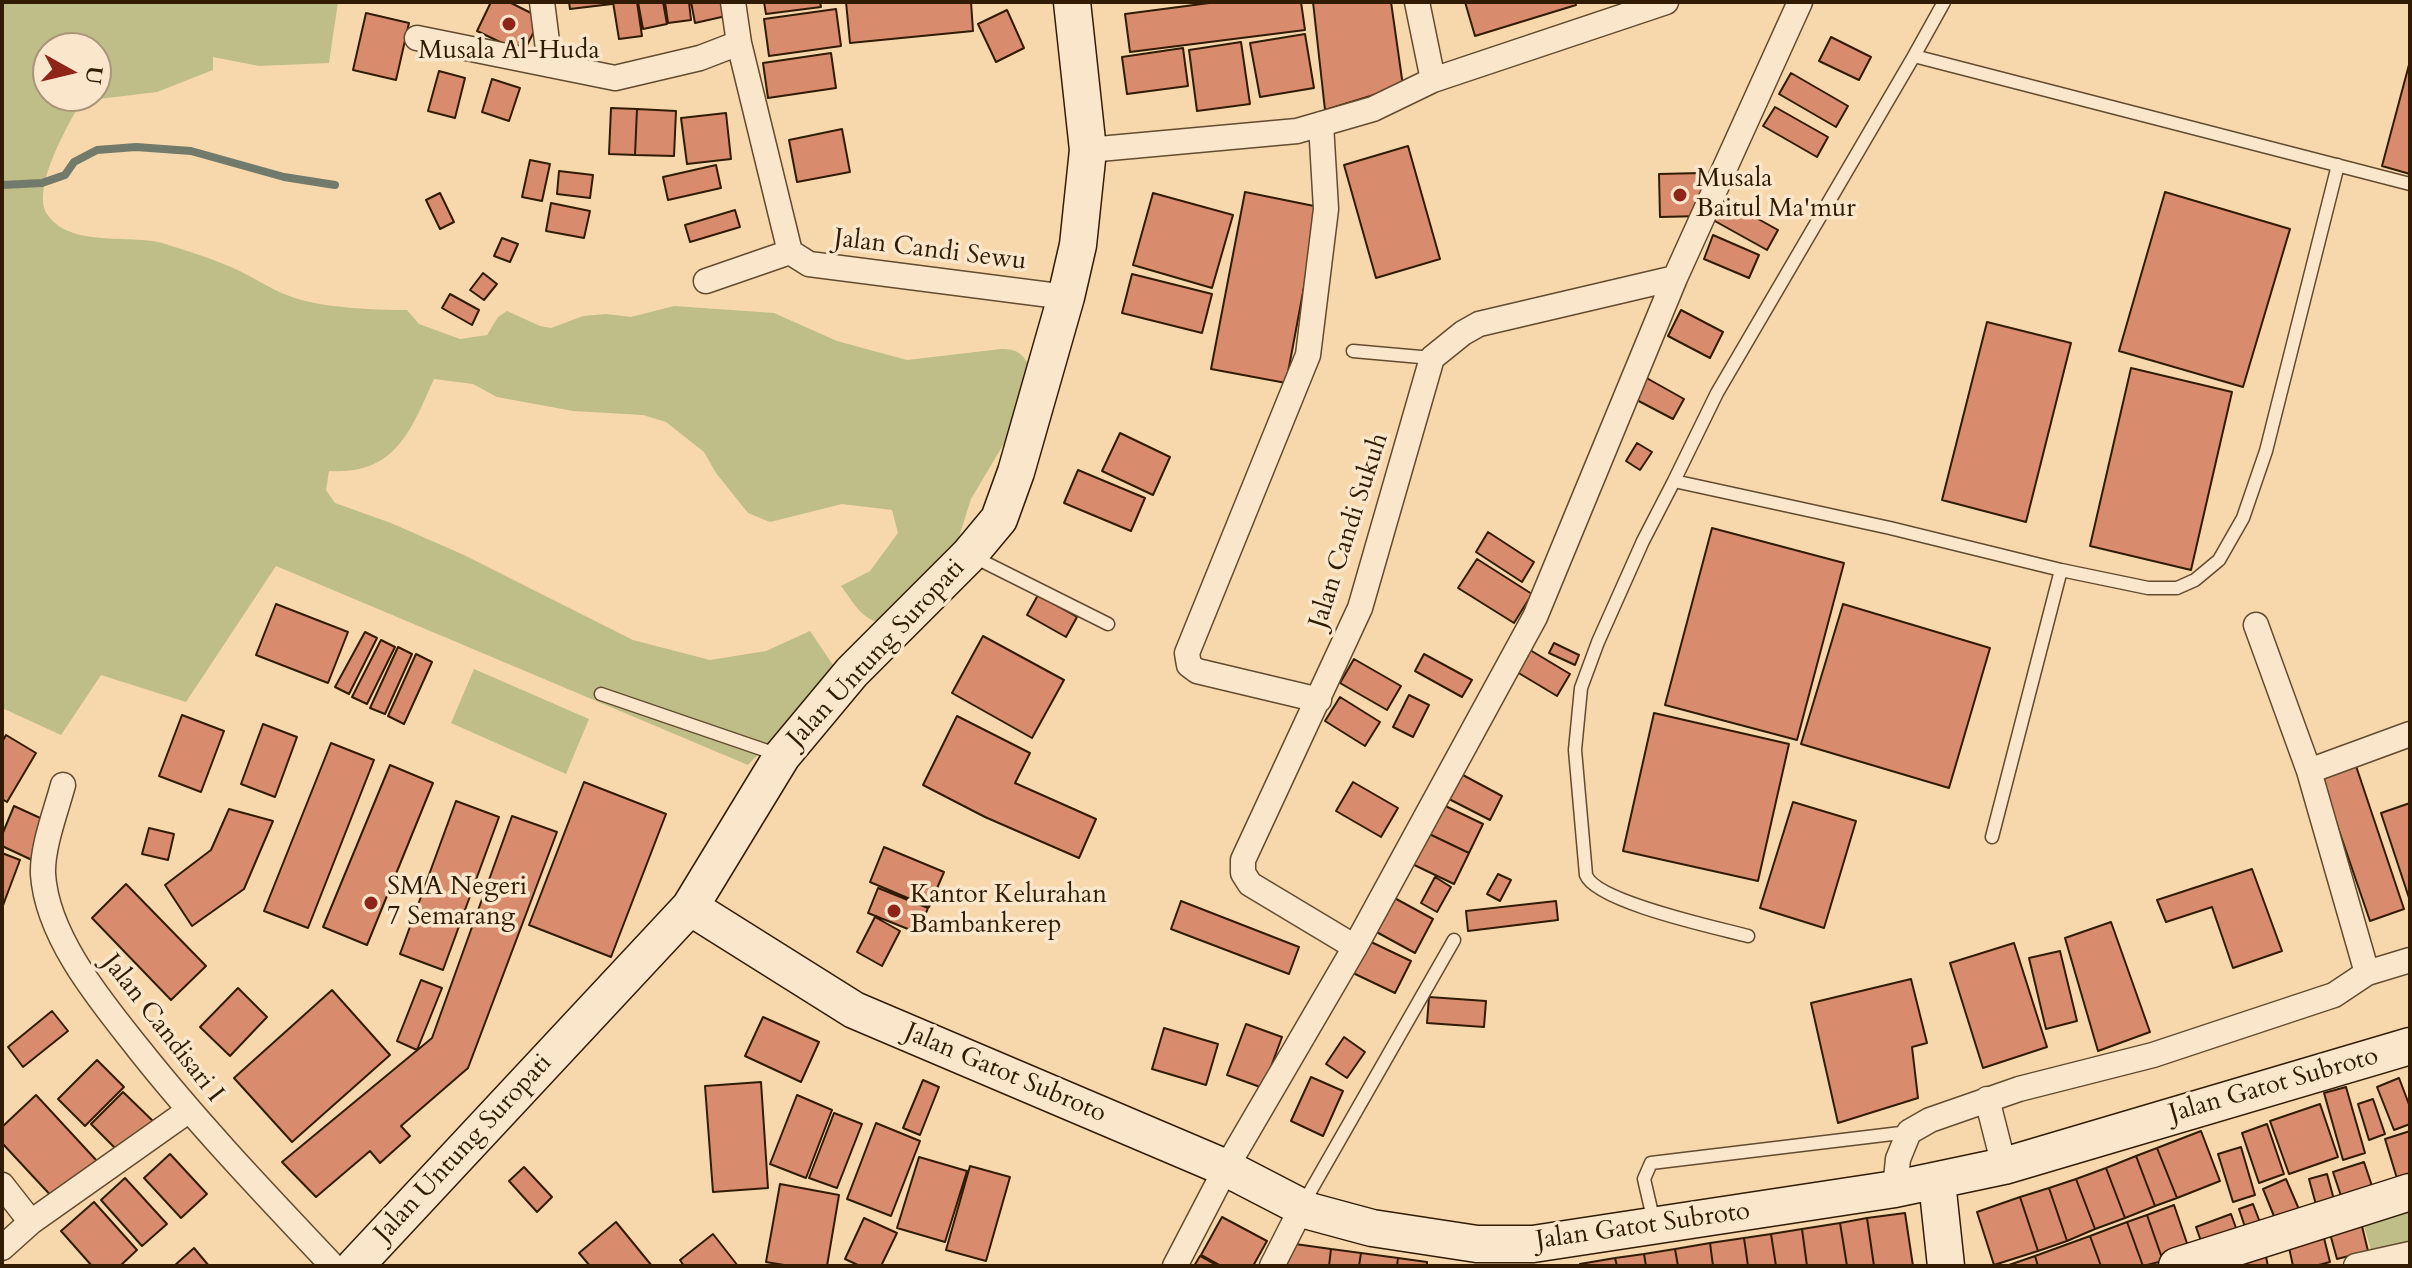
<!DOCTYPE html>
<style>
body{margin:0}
#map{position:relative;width:2412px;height:1268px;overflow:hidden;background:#f7d8ad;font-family:Cardo,serif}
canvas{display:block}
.frame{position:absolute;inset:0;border:4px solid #311c03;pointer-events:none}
.north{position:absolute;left:32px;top:32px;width:80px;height:80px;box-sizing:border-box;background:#fae6ca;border:2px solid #aa957a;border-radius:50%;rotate:98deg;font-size:22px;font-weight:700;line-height:32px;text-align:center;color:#311c03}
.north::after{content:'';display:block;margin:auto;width:28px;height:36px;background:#8f2418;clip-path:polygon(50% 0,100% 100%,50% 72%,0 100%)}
</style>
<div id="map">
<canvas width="2412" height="1268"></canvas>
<div class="frame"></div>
<div class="north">U</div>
</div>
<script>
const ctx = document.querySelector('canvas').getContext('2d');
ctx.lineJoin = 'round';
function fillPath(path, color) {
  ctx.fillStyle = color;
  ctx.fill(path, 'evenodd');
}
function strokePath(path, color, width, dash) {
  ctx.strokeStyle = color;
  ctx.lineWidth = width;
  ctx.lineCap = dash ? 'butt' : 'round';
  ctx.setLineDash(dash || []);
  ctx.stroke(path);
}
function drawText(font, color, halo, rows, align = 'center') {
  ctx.font = font + ' Cardo,serif';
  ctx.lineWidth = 7;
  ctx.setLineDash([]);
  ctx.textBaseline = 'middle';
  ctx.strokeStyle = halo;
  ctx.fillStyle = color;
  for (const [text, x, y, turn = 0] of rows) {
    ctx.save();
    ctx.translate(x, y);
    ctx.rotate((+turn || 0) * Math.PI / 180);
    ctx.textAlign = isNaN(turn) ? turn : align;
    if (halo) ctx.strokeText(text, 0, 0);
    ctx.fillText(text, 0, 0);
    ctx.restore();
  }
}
const green = new Path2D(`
 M2 2H338L329 63 259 66 213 57V70L157 92 82 101C68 124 31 189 47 214 69 248 130 234 162 243 185 250 210 258 231 267 252 276 271 290 292 297 323 308 374 310 407 310L419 324 460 339 487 335 498 317 507 311 540 326 551 328 583 316 606 314 631 317 674 306 774 313 837 341 907 360 1001 349C1017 349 1023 353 1030 368L1012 430 971 499 953 556 890 624C863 623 856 606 841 586L870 571 898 533 892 510 842 504 770 522 748 513 716 473 704 452 666 422 643 415 573 411 497 397 473 384 434 379C411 430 396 475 329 471L326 490 335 503 391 523 464 555 633 640 710 660 766 651 810 631 837 671 748 765 276 566 186 702 101 675 61 735 2 708ZM48 48H96V96H48Z
 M474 669 589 719 566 774 451 723Z
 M2410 1205V1245L2373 1256 2362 1220Z`);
const stream = new Path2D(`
 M2 185 42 183 65 175 74 162 97 150 136 147 191 151 284 177 335 185`);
const building = new Path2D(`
 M491 2H509L541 18 523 53 477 31Z
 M569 2H612V4L570 9Z
 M613 2H637L642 36 619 39Z
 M638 2H663L667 24 643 29Z
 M665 2H689L691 20 668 23Z
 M691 2H724L726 16 695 23Z
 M764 2H820L821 7 766 14Z
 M846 2H971L973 31 850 43Z
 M1217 2H1301L1305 30 1130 52 1125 14Z
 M1313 2H1391L1403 86 1325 110Z
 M1465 2H1575L1576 5 1475 36Z
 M836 9 841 46 769 56 764 19Z
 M1007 10 1024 48 996 62 978 24Z
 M366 13 409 23 396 80 353 70Z
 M1305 34 1314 88 1260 97 1250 43Z
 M1831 37 1871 57 1859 80 1819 61Z
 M1241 42 1250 104 1197 111 1189 50Z
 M1183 48 1188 86 1127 94 1122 57Z
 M831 53 836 88 768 98 763 63Z
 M2410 61V174L2382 166Z
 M439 71 465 78 455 118 428 111Z
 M1791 73 1848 106 1836 127 1779 94Z
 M492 79 520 88 509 121 482 112Z
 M1775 107 1828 137 1817 157 1763 126Z
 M611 108 637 109 635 155 609 154Z
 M637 109 676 111 674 156 635 155Z
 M726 113 731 159 687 164 681 118Z
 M842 129 850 172 797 182 789 140Z
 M1408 146 1440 259 1376 278 1344 165Z
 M530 160 550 164 542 201 522 197Z
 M716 165 721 188 668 200 663 177Z
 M559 171 593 175 590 198 557 194Z
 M1701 173 1702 216 1660 217 1659 174Z
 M1245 192 1319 207 1286 383 1211 369Z
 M2165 192 2290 229 2243 387 2119 351Z
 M440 193 454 222 440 229 426 200Z
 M1153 193 1233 215 1212 288 1133 265Z
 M1724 200 1778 230 1767 250 1713 220Z
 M551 203 590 211 584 238 546 231Z
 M735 210 740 227 690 242 685 225Z
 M1713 235 1759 255 1749 278 1704 259Z
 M502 238 518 244 510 262 494 256Z
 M483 273 497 284 484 300 470 290Z
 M1132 274 1212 294 1202 333 1122 313Z
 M450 294 479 310 472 325 442 308Z
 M1681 310 1723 332 1710 358 1668 336Z
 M1987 322 2071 343 2026 522 1942 500Z
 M2131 368 2232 392 2191 570 2090 546Z
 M1643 376 1684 399 1673 419 1631 397Z
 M1120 433 1170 457 1153 495 1102 471Z
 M1637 443 1652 452 1640 470 1626 461Z
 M1078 470 1145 498 1131 531 1064 503Z
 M1712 528 1844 563 1797 740 1665 705Z
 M1488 532 1534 562 1522 582 1476 552Z
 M1477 559 1532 594 1514 623 1458 588Z
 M1038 595 1077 617 1066 637 1027 615Z
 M276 604 348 632 328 683 256 655Z
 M1843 604 1990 648 1949 788 1801 744Z
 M365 632 377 638 349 694 335 687Z
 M983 636 1064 680 1032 738 952 693Z
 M381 640 395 647 367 704 352 697Z
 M1554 643 1579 655 1575 665 1549 653Z
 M398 647 412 654 385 714 370 708Z
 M1525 647 1570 674 1557 696 1512 669Z
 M416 654 432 662 404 724 388 716Z
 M1424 654 1472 680 1462 697 1415 671Z
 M1354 659 1401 686 1387 710 1340 683Z
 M1409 695 1429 705 1413 737 1393 727Z
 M1340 697 1380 722 1365 746 1325 721Z
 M1654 713 1789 744 1758 881 1623 851Z
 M182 715 224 731 201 792 159 776Z
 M957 716 1030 753 1015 783 1096 819 1079 858 985 817 923 785Z
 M263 724 297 737 275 797 241 784Z
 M6 735 36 753 7 802 2 799V742Z
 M331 743 374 760 308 928 264 911Z
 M2355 763 2404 909 2370 921 2320 775Z
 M390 765 433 783 367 945 323 927Z
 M1461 774 1502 796 1490 820 1449 799Z
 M584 782 666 814 611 957 529 925Z
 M1353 782 1398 808 1381 837 1336 811Z
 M456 801 499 817 443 970 400 954Z
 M1437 802 1483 824 1469 853 1423 831Z
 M1793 802 1856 821 1824 928 1760 908Z
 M2410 803V901L2381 813Z
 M14 806 49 822 32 860 2 846V835Z
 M229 809 273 821 244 889 192 926 165 885 211 850Z
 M512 816 557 832 468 1068 401 1126 410 1136 380 1163 370 1151 316 1197 282 1162 432 1038Z
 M149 828 174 834 168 860 142 854Z
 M1423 831 1469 853 1454 884 1408 862Z
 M884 847 944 872 929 907 870 882Z
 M2 853 20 860 2 908Z
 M2252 869 2282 951 2233 968 2212 907 2166 922 2157 900Z
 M1498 874 1511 880 1500 901 1487 894Z
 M1435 877 1451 887 1437 912 1421 903Z
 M126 884 206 966 171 1000 92 918Z
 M878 888 928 908 918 933 868 913Z
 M1389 895 1433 919 1415 953 1371 929Z
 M1181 901 1299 947 1289 974 1171 929Z
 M1556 901 1558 920 1468 931 1466 911Z
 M875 917 900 931 882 966 857 952Z
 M2111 922 2150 1032 2098 1051 2065 938Z
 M1369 941 1411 961 1395 993 1353 973Z
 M2014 943 2047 1047 1983 1068 1950 963Z
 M2060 951 2077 1021 2046 1029 2029 958Z
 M1911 979 1927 1043 1912 1047 1918 1098 1838 1123 1811 1003Z
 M421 980 442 988 417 1050 397 1041Z
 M238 988 267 1017 230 1056 200 1027Z
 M332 990 390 1055 292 1142 234 1078Z
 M1429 997 1486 1001 1484 1027 1427 1023Z
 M52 1011 68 1031 23 1067 8 1047Z
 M763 1017 819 1042 801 1082 745 1056Z
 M1246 1024 1282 1037 1263 1088 1227 1075Z
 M1164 1028 1218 1044 1206 1085 1152 1069Z
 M1344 1037 1365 1052 1347 1078 1326 1064Z
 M97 1060 124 1087 85 1126 58 1099Z
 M1311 1077 1343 1091 1323 1136 1291 1121Z
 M2399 1078 2410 1107V1124L2394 1130 2377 1087Z
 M923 1080 939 1087 920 1135 903 1128Z
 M761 1082 768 1188 713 1192 705 1086Z
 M2346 1087 2365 1153 2343 1160 2324 1093Z
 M123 1092 155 1123 123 1156 91 1124Z
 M36 1095 97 1161 55 1200 2 1143V1127Z
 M797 1095 832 1110 806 1178 770 1164Z
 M2373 1099 2385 1134 2369 1140 2358 1104Z
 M2320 1104 2338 1157 2289 1174 2270 1121Z
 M834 1113 862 1124 837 1188 809 1178Z
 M876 1123 920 1141 891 1216 847 1199Z
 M2267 1124 2284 1174 2259 1183 2242 1133Z
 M2201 1131 2220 1181 2177 1198 2157 1148Z
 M2410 1131V1182L2399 1185 2385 1139Z
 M2241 1147 2255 1195 2233 1202 2218 1154Z
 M2157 1148 2177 1198 2155 1206 2136 1156Z
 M170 1154 207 1194 181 1218 144 1178Z
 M2136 1156 2155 1206 2125 1218 2106 1168Z
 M919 1157 967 1171 945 1242 897 1228Z
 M2364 1162 2375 1195 2344 1205 2333 1172Z
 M970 1166 1010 1177 986 1261 946 1250Z
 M524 1167 552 1197 537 1212 509 1181Z
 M2106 1168 2125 1218 2095 1229 2076 1179Z
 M2327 1174 2336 1207 2318 1212 2309 1179Z
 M125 1178 167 1224 142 1246 101 1200Z
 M2076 1179 2095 1229 2067 1241 2049 1188Z
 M2286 1179 2304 1221 2280 1231 2263 1189Z
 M780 1184 839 1195 827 1266H790L766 1262Z
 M2049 1188 2067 1241 2038 1251 2020 1197Z
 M2020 1197 2038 1251 1994 1265 1977 1212Z
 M94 1202 137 1250 120 1266H92L61 1231Z
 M2253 1204 2264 1233 2249 1239 2239 1209Z
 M2174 1205 2190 1252 2163 1261 2147 1215Z
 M1905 1213 1913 1266H1874L1867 1218Z
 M2231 1214 2241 1242 2206 1255 2196 1227Z
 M2147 1215 2163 1261 2143 1266 2127 1222Z
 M1222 1217 1267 1241 1253 1266H1221L1201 1255Z
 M864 1218 897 1233 881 1266H860L845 1259Z
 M1867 1218 1874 1266H1847L1840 1223Z
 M616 1222 652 1266H590L579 1253Z
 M2127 1222 2143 1266H2101L2090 1236Z
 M2361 1222 2368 1251 2337 1259 2329 1230Z
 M1840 1223 1847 1266H1807L1802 1229Z
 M1802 1229 1807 1266H1776L1771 1234Z
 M713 1234 738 1266H684L680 1260Z
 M1771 1234 1776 1266H1748L1744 1238Z
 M2323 1234 2330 1262 2315 1266H2293L2288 1243Z
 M2090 1236 2101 1266H2038L2035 1256Z
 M1744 1238 1748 1266H1713L1710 1243Z
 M1288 1243 1331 1249 1329 1266H1284Z
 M1710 1243 1713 1266H1678L1675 1249Z
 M194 1248 209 1266H174Z
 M1331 1249 1361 1253 1359 1266H1329Z
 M1675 1249 1678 1266H1646L1644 1254Z
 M2265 1252 2268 1266H2223Z
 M1361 1253 1398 1258 1397 1266H1359Z
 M1644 1254 1646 1266H1617L1615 1258Z
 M1200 1256 1218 1266H1194Z
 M2035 1256 2038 1266H2006Z
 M1398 1258 1427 1262V1266H1397Z
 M1615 1258 1617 1266H1580V1264Z`);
const lane = new Path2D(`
 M1944 2 1914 56 2410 184
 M1353 351 1432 358
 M1674 481 1717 393 1914 56
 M972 556 1108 624
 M601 694 779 755
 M1992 837 2061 570
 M1748 936C1718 928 1596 902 1586 875L1575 750 1581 688 1598 642 1643 541 1674 481 1890 528 2061 570 2148 588H2177L2195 580 2219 560 2243 518 2266 451 2338 165
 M1303 1204 1454 940
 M1654 1222 1644 1179 1651 1163 1909 1132`);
const street = new Path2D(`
 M542 2 550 65
 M733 2 739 43 790 252 809 264 1066 297
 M1417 2 1433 80
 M417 38 615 78 700 58 739 43
 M1088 150 1297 131 1373 109 1433 80 1666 2
 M706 281 790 252
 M2256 625 2309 771
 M1319 700 1197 671 1189 665 1187 653 1308 355 1326 209 1321 124
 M2410 734 2309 771 2367 973 2410 960
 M63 785C56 811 42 847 43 874 47 937 100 1000 138 1048 199 1125 266 1195 333 1266
 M1355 947 1250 884 1243 873V860L1360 608 1432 358 1463 333 1479 324 1675 278
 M1987 1099 2004 1166
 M2 1185 31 1222
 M1895 1189 1898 1159 1909 1132 1930 1120 2019 1089 2153 1055 2334 995 2367 973
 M2 1248 31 1222 188 1111
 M1175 1266 1226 1168 1355 947 1535 617 1675 278 1800 2
 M1272 1266 1302 1207
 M2356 1266 2410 1254`);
const secondary = new Path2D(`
 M690 907 854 1010 1226 1168 1309 1211 1372 1228 1477 1244H1533L1895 1189 2004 1166 2410 1046
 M1937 1182 1946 1266
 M355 1266 690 907 782 756 852 672 969 555 999 519 1016 472 1066 297 1078 245 1088 150 1072 2
 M2177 1266 2410 1192`);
const markers = [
 [509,24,8,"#8f2418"],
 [1680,195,8,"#8f2418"],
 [371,903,8,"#8f2418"],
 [894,911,8,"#8f2418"]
];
const poiNames = [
 ["Musala Al-Huda",509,52,"center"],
 ["Musala",1696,180],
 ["Baitul Ma'mur",1696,210],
 ["SMA Negeri",387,888],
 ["7 Semarang",387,918],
 ["Kantor Kelurahan",910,896],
 ["Bambankerep",910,926]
];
const streetNames = [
 ["Jalan Candi Sewu",930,251,7],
 ["Jalan Candi Sukuh",1350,531,-72],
 ["Jalan Untung Suropati",877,654,-47],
 ["Jalan Candisari I",162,1029,52],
 ["Jalan Gatot Subroto",1005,1074,23],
 ["Jalan Gatot Subroto",2274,1086,-16],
 ["Jalan Untung Suropati",464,1149,-47],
 ["Jalan Gatot Subroto",1643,1227,-8]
];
fillPath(green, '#bfbe88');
strokePath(stream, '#727a6b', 8);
fillPath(building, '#d98c6d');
strokePath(building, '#311c03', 2);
strokePath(lane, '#624b2e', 15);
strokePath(street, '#624b2e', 27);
strokePath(secondary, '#311c03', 39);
strokePath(lane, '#fae6ca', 12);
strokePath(street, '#fae6ca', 24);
strokePath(secondary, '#fae6ca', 36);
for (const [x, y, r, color] of markers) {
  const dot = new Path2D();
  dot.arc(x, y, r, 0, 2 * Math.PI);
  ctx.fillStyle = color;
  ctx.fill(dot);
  strokePath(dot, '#fae6ca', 3);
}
drawText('26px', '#311c03', '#fae6ca', poiNames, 'left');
drawText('26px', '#311c03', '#fae6ca', streetNames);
</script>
